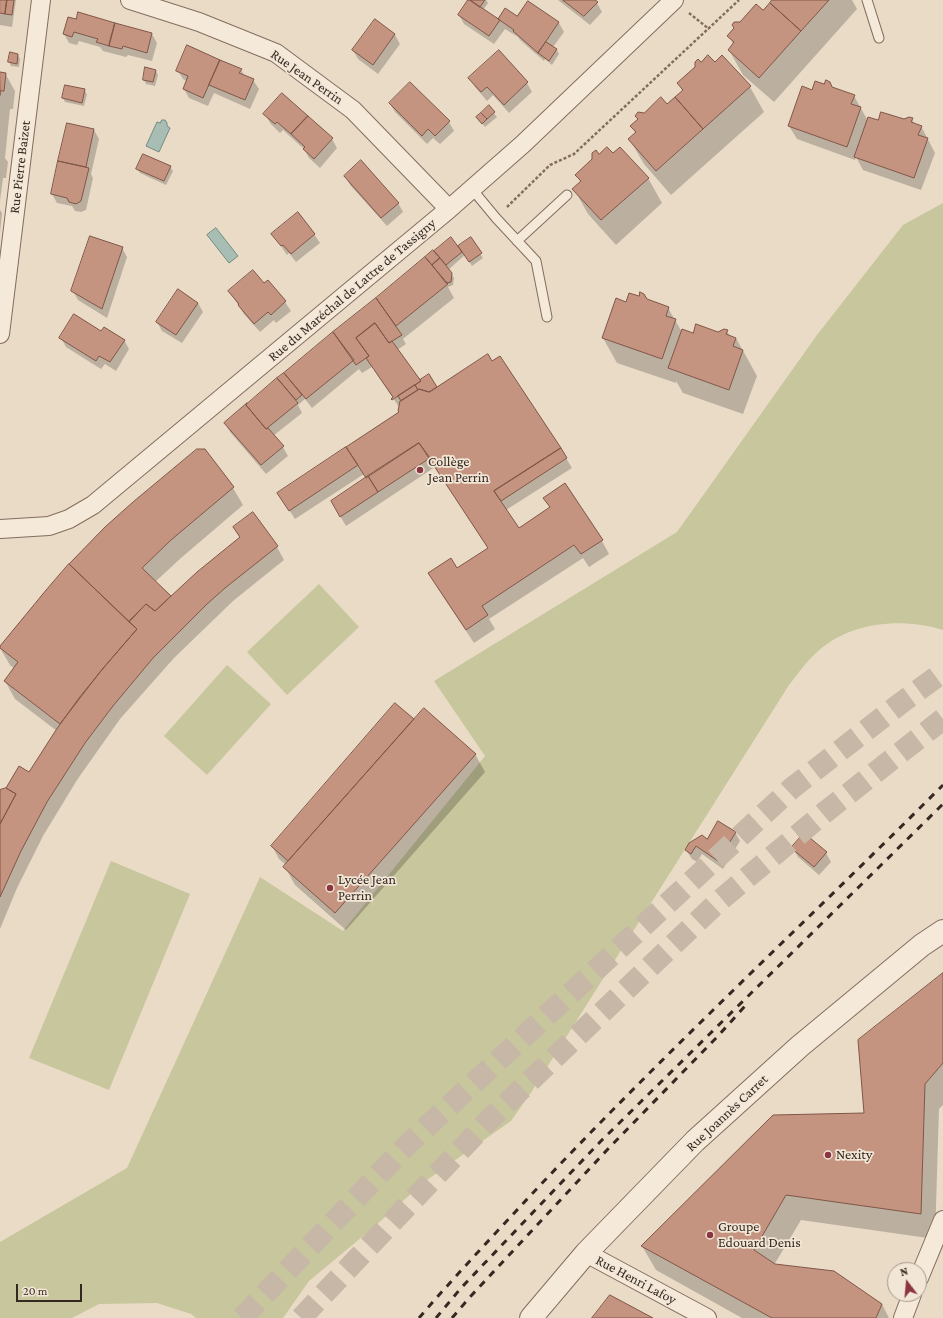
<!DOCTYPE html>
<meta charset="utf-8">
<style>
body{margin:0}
#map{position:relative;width:943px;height:1318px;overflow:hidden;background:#eadbc7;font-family:"Crimson Pro",serif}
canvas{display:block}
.north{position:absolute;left:887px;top:1262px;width:40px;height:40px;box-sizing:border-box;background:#f2e6d6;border:1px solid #a69a8e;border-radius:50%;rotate:344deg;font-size:11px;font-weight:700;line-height:16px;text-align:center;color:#352821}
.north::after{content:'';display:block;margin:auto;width:14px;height:18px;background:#8c3542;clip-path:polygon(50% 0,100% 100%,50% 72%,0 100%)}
.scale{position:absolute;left:16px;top:1284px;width:66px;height:18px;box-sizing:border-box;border:2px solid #352821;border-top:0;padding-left:5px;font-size:12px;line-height:14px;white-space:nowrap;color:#352821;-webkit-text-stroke:3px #f2e6d6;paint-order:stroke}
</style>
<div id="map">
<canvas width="943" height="1318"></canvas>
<div class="north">N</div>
<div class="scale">20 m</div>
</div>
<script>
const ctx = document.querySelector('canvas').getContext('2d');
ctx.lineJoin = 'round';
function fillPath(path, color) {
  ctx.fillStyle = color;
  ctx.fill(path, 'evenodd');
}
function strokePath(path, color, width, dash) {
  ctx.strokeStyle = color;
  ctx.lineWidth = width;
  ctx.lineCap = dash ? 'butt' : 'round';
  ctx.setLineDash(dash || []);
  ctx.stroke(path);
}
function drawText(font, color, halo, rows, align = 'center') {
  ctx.font = font + ' "Crimson Pro",serif';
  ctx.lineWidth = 3.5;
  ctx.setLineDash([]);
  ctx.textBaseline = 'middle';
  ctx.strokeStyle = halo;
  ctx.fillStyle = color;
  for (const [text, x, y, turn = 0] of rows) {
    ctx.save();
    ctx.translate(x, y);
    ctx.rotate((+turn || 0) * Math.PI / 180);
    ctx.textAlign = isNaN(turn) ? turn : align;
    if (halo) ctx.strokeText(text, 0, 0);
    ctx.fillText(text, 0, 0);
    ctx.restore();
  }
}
const green = new Path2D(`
 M943 203V630C901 617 848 622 815 654 805 663 797 675 789 685L532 1091 511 1121 424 1182 374 1227 309 1281 283 1318H196L191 1314 157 1303 99 1304 72 1318H0V1242L127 1168 260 877 343 931 485 756 434 681 677 532 817 335 903 225Z
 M319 584 359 627 287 695 247 652Z
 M227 665 271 704 207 775 164 736Z
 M111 861 190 894 109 1090 29 1058Z`);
const water = new Path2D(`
 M162 120H165L167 123V126L170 128 159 152 146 146 157 122 160 123Z
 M216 228 238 256 229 263 207 235Z`);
const shadow = new Path2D(`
 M0 0H16L12 27 0 25Z
 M469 0H486L488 3 483 10 498 20 518 17 528 2 559 23 564 32 553 47 557 50 559 54 552 65 545 59 544 61 520 40 518 37 505 29 494 44 464 24 459 15Z
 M558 0H593L597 3 602 12 590 25Z
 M773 0H852L857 9 774 102 743 75 729 50 733 44 729 36 740 23 763 12Z
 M69 18 152 34 157 43 152 61 128 55 126 57 103 51 100 47 79 41 77 45 69 43 64 34Z
 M375 20 395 35 400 44 378 74 358 59 353 50Z
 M188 47 241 70 245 76 253 80 259 89 250 109 214 93 208 106 189 98 184 89 187 81 183 79 178 71Z
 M499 52 527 83 532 92 509 113 493 95 487 101 475 87 470 79Z
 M18 55 20 59 19 67 11 66 9 62Z
 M701 63H715L750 87 764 112 671 195 644 164 630 140 636 134 631 126 638 119 636 116 667 106 683 92 678 83Z
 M156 71 158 75 155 86 146 84 144 80Z
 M0 73H5L15 91 13 109H10L5 158 8 162 6 178H3L0 201Z
 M832 88 854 96 868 121 904 120 909 118 912 119 915 125 921 126 935 153 921 190 863 170 856 157 855 160 797 139 789 126 812 91Z
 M84 90 87 94 84 106 65 102 63 98Z
 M390 104 449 122 454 131 440 144 433 138 427 144 395 112Z
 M489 107 497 117 485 127 480 121Z
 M265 114 332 139 337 148 320 168 309 158 304 149 283 130 280 133 270 123Z
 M67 124 94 130 99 139 91 174 93 178 86 210 81 212 75 211 72 206 57 203 52 194Z
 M599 155 648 178 662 203 616 245 588 214 574 189 581 183 576 175Z
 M170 167 173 171 166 185 140 173 137 169Z
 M345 176 398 203 403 212 387 226 350 185Z
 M0 210 2 213 0 233Z
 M273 234H314L320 243 296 262 289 253 287 255Z
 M451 238 458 248 470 239 483 258 472 266 465 255 448 270 454 278 453 285 448 287 454 298 403 339 406 344 397 350 420 383 437 388 560 448 572 468 506 510 518 529 550 508 544 498 602 541 609 554 589 567 583 558 489 619 495 629 474 643 437 587 457 570 489 549 435 467 346 526 332 502 424 441 364 474 295 519 284 502 400 413 399 407 372 367 362 373 359 369 312 408 305 399 298 405 302 413 273 436 283 447 288 456 266 474 230 432 225 423Z
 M122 248 127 257 107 318 78 300 73 291Z
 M268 281 285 302 291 311 276 323 274 320 260 332 244 314 229 291 264 285Z
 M647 300 668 308 682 332 694 334 727 331 730 337 736 338 757 376 743 414 683 393 676 381V383L617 363 603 338 626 303Z
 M198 303 203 312 182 343 162 331 157 322Z
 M102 332 124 340 129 349 116 371 105 364 101 369 66 347 61 338Z
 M204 450 233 488 243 505 181 558 155 582 171 598 240 538 234 528 277 547 284 560 233 601 174 658 120 719 77 780 43 836 17 888 0 929V791L7 788 29 773 57 731 15 699 5 681 15 669 10 665 0 648Z
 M396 704 414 721 475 754 485 772 346 930 295 885 285 867 286 865 279 859 272 846Z
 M735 832 740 841 723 869 702 854 697 862 692 859 686 850 707 840Z
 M804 834 826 853 831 862 819 875 798 857 793 848Z
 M943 974V1105L939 1109 935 1239 801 1220 774 1265 882 1304 889 1318H742L656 1270 642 1246 865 1114Z`);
const building = new Path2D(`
 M0 0H7L5 14 0 13Z
 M7 0H14L12 15 5 14Z
 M468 0H470L500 20 489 36 458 15Z
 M470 0H485L480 7Z
 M563 0H595L598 2 584 16Z
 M772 0H829L801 31 770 3Z
 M528 1 559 22 538 53 513 31 514 30 498 19 505 8 517 16Z
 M770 3 801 31 759 78 728 50 734 42 727 36 734 28 732 25 734 22H740L756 4 763 10Z
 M78 12 115 23 109 46 96 42 98 39 74 32 72 37 63 34 68 17 76 19Z
 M375 19 395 34 373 65 352 50Z
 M115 23 152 33 147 53 123 46 122 49 109 46Z
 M546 42 557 49 549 61 538 53Z
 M187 45 220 60 203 98 183 89 188 76 176 71Z
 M499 50 528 82 504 105 487 87 481 92 468 78Z
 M10 52 18 54 17 64 8 62Z
 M708 55 715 62 722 55 751 86 703 129 675 97 683 90 677 83 695 67V62L698 59 701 62Z
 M220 60 242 69 239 73 254 79 245 100 209 85Z
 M145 67 156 70 153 82 143 80Z
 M0 72 6 73 4 91H0V95Z
 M826 80 830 82 832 87 855 95 851 104 861 107 847 147 788 126 802 86 812 90 815 81 824 84Z
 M410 82 450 121 435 136 428 129 422 136 389 103Z
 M65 85 85 89 82 103 62 98Z
 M282 93 308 116 291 134 277 122 275 124 263 114Z
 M661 97 667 104 675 97 703 129 656 171 628 139 636 132 630 126 638 119 635 116 638 112 644 113Z
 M489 105 495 112 487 119 481 113Z
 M881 112 904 119 909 117 913 118 911 122 922 126 918 135 928 138 914 178 854 157 868 117 878 120Z
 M481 113 487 119 482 124 476 117Z
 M308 116 333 138 314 159 303 149 305 147 291 134Z
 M67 123 94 129 86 167 58 161Z
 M607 147 613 153 620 147 649 178 601 220 572 189 581 181 575 175 592 159V153L596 150 599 154Z
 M143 154 171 166 164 181 136 169Z
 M361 160 399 203 381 218 344 176Z
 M58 161 89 168 81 201 76 204 69 202 67 198 51 194Z
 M298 212 315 234 291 254 283 245 281 246 271 234Z
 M90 236 123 247 102 309 71 291Z
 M451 237 462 252 446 265 434 251Z
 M471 237 482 253 469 262 458 246Z
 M433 250 440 258 432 265 425 257Z
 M425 257 448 284 396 326 376 298Z
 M440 258 452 273 451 282 446 283 432 265Z
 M253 270 264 283 268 280 286 301 271 315 268 312 254 324 238 305 239 304 228 291Z
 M178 289 198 303 176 335 156 322Z
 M640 292 644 294 647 299 669 307 666 316 676 319 662 359 602 338 616 298 626 302 629 293 639 296Z
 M376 298 402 335 389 343 375 323 356 338 369 356 356 365 333 332Z
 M74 314 101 331 104 327 125 340 110 362 99 356 96 361 59 338Z
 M375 323 389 343 392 341 421 381 392 400 391 399 393 397 366 358 369 356 356 338Z
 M696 324 718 332 724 329 728 330 726 334 736 338 733 346 743 350 729 390 668 368 682 329 693 333Z
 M333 332 354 360 306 399 284 373Z
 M488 354 492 361 500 356 561 448 494 491 519 528 550 507 543 498 565 483 603 540 581 554 574 545 482 606 488 615 466 630 428 573 451 558 457 568 488 548 419 443 366 478 346 447 399 412 398 411 400 401 419 389 429 392Z
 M284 373 302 395 296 400 277 378Z
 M429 374 437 387 429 392 419 389 418 390 415 385 421 381 420 380Z
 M277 378 298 403 266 429 246 405Z
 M415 385 418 390 401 401 398 396Z
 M247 403 246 405 266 429 268 428 284 446 261 465 224 423Z
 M419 443 430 458 378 492 368 476Z
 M346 447 358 465 289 511 277 493Z
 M561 448 567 458 501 501 494 491Z
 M197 449H205L234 487 171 540 142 568 171 596 155 611 146 604 129 622 69 564 105 527 133 502Z
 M368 476 378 492 340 517 331 501Z
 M253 512 278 546 225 588 206 605 153 658 113 706 85 743 47 802 21 851 0 897V824L16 794 6 788 19 766 29 772 56 730 79 698 105 666 137 629 129 622 130 620 146 604 155 611 197 572 240 537 233 527Z
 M69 564 137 629 100 672 60 724 4 681 18 662 0 648V646L47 589Z
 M395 703 414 719 288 861 271 846Z
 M424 708 476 754 335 913 283 867Z
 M6 788 16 794 0 824V790Z
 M718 821 736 832 718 861 696 846 691 854 685 850 689 843 702 835 707 839Z
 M804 833 827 852 814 867 791 848Z
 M943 973V1063L925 1084 921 1214 786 1195 754 1250 775 1264 834 1271 882 1304 876 1318H772L641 1246 773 1115 864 1113 858 1040Z
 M610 1295 653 1318H592Z`);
const trunkTunnel = new Path2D(`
 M242 1318 406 1146 792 788 901 703 943 672
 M301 1318 488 1121 718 902 824 813 943 719`);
const path = new Path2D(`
 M689 13 709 29
 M507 207 550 165 574 154 739 0`);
const service = new Path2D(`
 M867 0 879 38
 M472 189 496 218 536 261 547 317
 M517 241 567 195`);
const minor = new Path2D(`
 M130 0 199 22 276 53 353 110 449 209
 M0 334 41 0
 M0 529 49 526 69 519 93 505 449 209 523 144 674 0
 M586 1253 707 1318
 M919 1278 943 1220
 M903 1318 912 1294`);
const tertiary = new Path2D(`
 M531 1318 586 1253 695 1141 800 1046 922 945 943 931`);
const rail = new Path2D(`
 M419 1318C455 1276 493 1236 530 1196 663 1054 806 922 943 785
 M436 1318 461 1288 600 1142 943 804
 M452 1318 470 1297 607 1150 718 1036 746 1005`);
const markers = [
 [420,470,4,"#8c3542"],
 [330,888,4,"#8c3542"],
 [828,1155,4,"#8c3542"],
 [710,1235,4,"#8c3542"]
];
const streetNames = [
 ["Rue Jean Perrin",307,77,35],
 ["Rue Pierre Baizet",20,167,-83],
 ["Rue du Maréchal de Lattre de Tassigny",352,290,-40],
 ["Rue Joannès Carret",727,1113,-43],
 ["Rue Henri Lafoy",636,1280,28]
];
const poiNames = [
 ["Collège",428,462],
 ["Jean Perrin",428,478],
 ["Lycée Jean",338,880],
 ["Perrin",338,896],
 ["Nexity",836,1155],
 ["Groupe",718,1227],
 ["Edouard Denis",718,1243]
];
fillPath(green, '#c7c69c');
fillPath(water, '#a8beb4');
strokePath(water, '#708b81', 1);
fillPath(shadow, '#0003');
fillPath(building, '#c49481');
strokePath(building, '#805647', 1);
strokePath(trunkTunnel, '#c6b7a6', 22, [22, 11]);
strokePath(service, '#836d5f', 11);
strokePath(minor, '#836d5f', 20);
strokePath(tertiary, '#836d5f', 24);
strokePath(path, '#836d5f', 2.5, [3, 2]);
strokePath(service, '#f5e9da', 9);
strokePath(minor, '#f5e9da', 18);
strokePath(tertiary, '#f5e9da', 22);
strokePath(rail, '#352821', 3, [7, 7]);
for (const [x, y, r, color] of markers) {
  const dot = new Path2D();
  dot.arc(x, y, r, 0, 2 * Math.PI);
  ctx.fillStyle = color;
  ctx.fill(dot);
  strokePath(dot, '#f2e6d6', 1.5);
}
drawText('14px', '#352821', '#f2e6d6', streetNames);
drawText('14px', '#352821', '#f2e6d6', poiNames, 'left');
</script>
